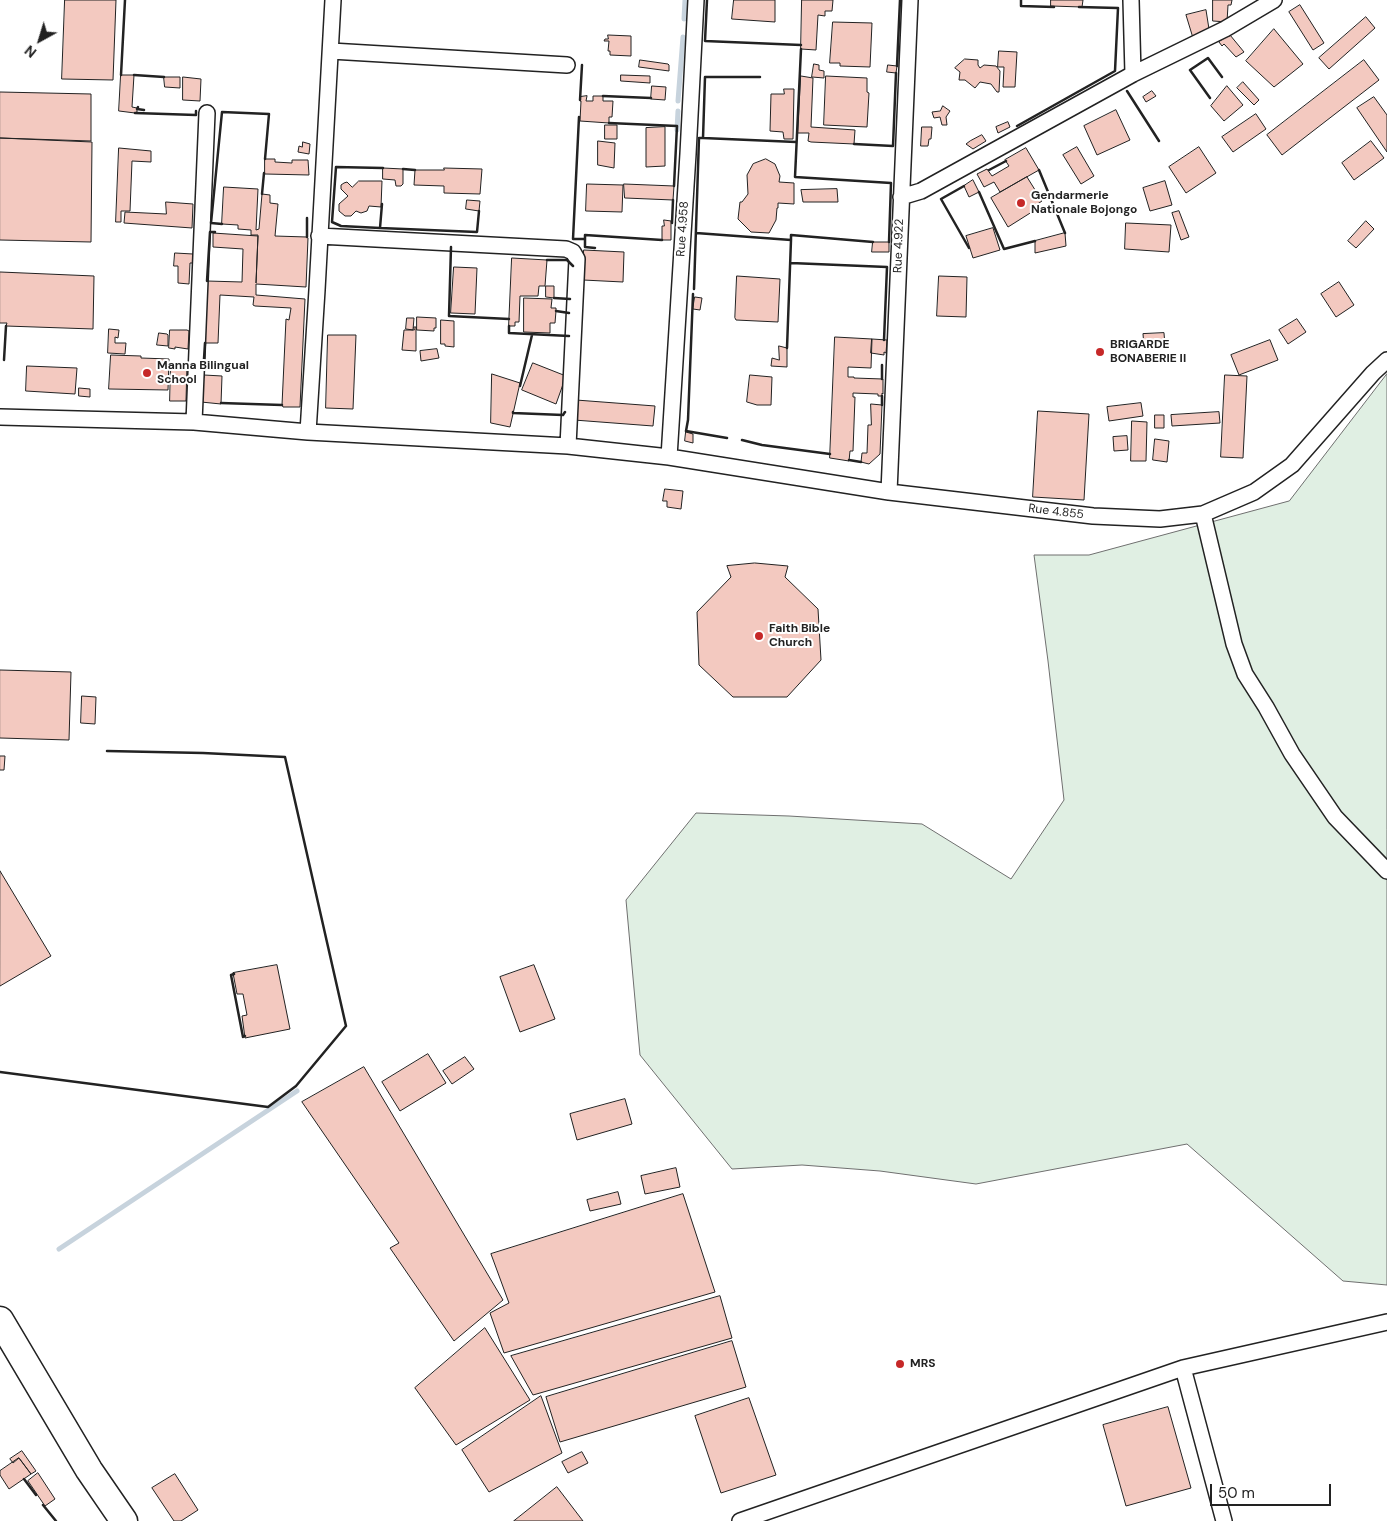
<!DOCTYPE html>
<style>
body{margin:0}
#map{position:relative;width:1387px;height:1521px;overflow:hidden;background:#fff;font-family:"DM Sans",sans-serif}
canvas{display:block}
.north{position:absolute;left:15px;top:15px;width:50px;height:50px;-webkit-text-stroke:4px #fff;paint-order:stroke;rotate:219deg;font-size:14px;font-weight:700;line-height:20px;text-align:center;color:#222}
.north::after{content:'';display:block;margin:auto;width:18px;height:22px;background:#222;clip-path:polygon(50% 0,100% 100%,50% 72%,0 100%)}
.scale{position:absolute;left:1210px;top:1484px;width:121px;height:22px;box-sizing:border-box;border:2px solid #222;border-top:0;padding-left:6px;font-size:15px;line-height:18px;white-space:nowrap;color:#222;-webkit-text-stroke:4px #fff;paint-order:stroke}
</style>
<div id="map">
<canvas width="1387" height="1521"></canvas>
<div class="north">N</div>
<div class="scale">50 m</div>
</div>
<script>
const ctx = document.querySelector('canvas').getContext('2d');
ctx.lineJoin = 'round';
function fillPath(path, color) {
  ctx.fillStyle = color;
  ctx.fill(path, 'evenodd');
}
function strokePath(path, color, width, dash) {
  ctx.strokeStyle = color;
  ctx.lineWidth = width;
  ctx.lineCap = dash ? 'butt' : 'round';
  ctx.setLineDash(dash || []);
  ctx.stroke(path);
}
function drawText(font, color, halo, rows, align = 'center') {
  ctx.font = font + ' "DM Sans",sans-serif';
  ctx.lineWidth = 4;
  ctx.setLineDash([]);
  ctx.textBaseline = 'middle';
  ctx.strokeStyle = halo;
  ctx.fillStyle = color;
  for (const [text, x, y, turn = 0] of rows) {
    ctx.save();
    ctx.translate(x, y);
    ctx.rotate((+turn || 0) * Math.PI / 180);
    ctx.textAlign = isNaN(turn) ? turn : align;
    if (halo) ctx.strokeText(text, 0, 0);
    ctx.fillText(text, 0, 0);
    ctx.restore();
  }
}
const green = new Path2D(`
 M1387 374V1285L1343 1281 1187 1144 976 1184 880 1171 802 1165 732 1169 640 1055 626 900 696 813 789 816 922 824 1011 879 1064 800 1048 661 1034 555H1089L1289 501Z`);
const stream = new Path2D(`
 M684 19 685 0
 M678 101 683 37
 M677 130 678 111
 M59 1249 297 1091`);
const building = new Path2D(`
 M65 0H116L113 80 62 79Z
 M734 0H775V22L732 19Z
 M802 0H833L832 11H825V16L818 15 816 50 801 49Z
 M1051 0H1083L1082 7 1051 6Z
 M1213 0H1232L1231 5H1228L1227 22 1213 21Z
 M1300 5 1324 43 1313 50 1289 12Z
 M1206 10 1209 29 1200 32 1201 34 1193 38 1186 15Z
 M1366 17 1375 28 1329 69 1319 58Z
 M833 22 872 23 870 67 840 66V63H830Z
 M1274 29 1303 64 1274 87 1246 61Z
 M608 35 631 36V56L610 55V51H608L609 41H604L605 39H608Z
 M1230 35 1244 52 1236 57 1224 44 1222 46 1219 42Z
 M999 51 1017 52 1015 87H1003L1004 67H998Z
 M965 59 978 60V65L980 68 984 65 996 66 1000 71 999 92H997L991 84 980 82 975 88 965 80H959L960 72 955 68Z
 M640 60 668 64 669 65V71L639 67Z
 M1364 60 1379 80 1282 155 1267 135Z
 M814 64 819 65V70L824 71V78L812 77Z
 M888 65 897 66 896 73 887 72Z
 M121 75H134L132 107 137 108V112L135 113 119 111Z
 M621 75 650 76V83L621 81Z
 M801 76 813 78 811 127 855 130 854 144 811 142 808 141 809 133H798Z
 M826 76 867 78V92L869 93 867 127 824 125Z
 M164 77H180V88L165 87Z
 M183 77 201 79 200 101 183 100Z
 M1243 82 1259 100 1254 105 1237 88Z
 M652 86 666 87 665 100 651 99Z
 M1227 86 1243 105 1224 121 1211 106Z
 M784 89H794L793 139H784L783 132 770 131 771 94H784Z
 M1152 91 1156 96 1146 102 1143 97Z
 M0 92 91 94V141L0 138Z
 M587 96 586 101H593V96H603V101H613L612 117H609V123L580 121 581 101H580V97Z
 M1374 97 1387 115V152L1357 108Z
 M943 106 950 111 946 117 947 125H942L940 117 934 118 932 112 940 111Z
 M1116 110 1130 140 1097 155 1084 126Z
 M1256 114 1266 129 1233 152 1222 137Z
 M1008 122 1010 127 998 133 996 127Z
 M605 125H617V139H605Z
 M665 127V166L646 167V128Z
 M922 127H932L931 139H929L928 146H921Z
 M982 135 986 141 973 149 966 144 970 141Z
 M0 138 92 142 91 242 0 240Z
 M598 141 615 143 614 168 598 165Z
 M1371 141 1384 158 1354 180 1342 163Z
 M303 142 310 144 309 154 298 152 299 146 302 147Z
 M1077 147 1094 176 1081 184 1063 155Z
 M1199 147 1216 173 1186 193 1169 167Z
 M119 148 151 151V162L132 161 130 211H121V222H116Z
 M1026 148 1039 170 1000 192 994 182 984 187 977 174 987 169 992 176 1009 166 1005 160Z
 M265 159H275V162L292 163V160H308L309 175 265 174Z
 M766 159 775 164 780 176 779 182 794 183V204L778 203V208H777L776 220 769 233 751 232 738 219 740 202H742L748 194 747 175 753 164Z
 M383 168 403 169V184L401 186H396L395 180 383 179Z
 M444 168 482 169 480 194 444 193V186L414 185 415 170H444Z
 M1027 177 1042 201 1033 207 1035 210 1008 227 991 198Z
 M973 180 979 192 969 197 964 186Z
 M359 181H382L381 207 369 206 367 211 361 213 356 211 351 216H345L339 211V204L348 196 341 189V185L344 183 347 182 352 187Z
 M1165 181 1172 205 1150 211 1143 188Z
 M587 184 623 185 622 212 586 211Z
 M624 184 674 186 673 200 625 198Z
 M224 187 258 189 256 230 259 229 262 194 270 195V203L278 204 275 236 307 237 308 238 306 287 256 284V295L305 299 300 407H283L282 405 286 319 289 320 291 308 255 306 253 305 254 297 220 295 218 343H205L207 281 242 282 243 249 213 247V233L258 236 256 283 258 235H251V230L238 229V225L222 224Z
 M837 189 838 202H803L801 190Z
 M467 200 480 201 479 211 466 209Z
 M166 202 193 204 192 228 124 223 125 212 166 214Z
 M1179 211 1189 237 1181 240 1172 213Z
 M664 220 671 221V240H662V226H664Z
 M1366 221 1374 229 1356 248 1348 241Z
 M1126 223 1171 225 1169 252 1125 249Z
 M993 228 1000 250 973 258 966 236Z
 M1065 233 1066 246 1035 253V241Z
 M873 242H889V252H872Z
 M584 250 624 252 623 282 583 280Z
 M175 253 193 254V263H190L189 284 178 283V266H174Z
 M512 258 547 260 545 286H539L538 296H520L519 322H515V326H509Z
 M454 267 477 268 475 314 451 313Z
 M0 272 94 276 93 329 6 326 7 323H0Z
 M737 276 780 279 778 322 736 320 735 318Z
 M939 276 967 277 966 317 937 316Z
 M1339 282 1354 305 1336 317 1321 294Z
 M546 286H554V298L546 297Z
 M695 297 702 298 700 310 693 309Z
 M524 298 552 299 551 308H556V311L555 323H550V333L524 332Z
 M417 317 436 318V328H434V331L417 330Z
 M407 318H414L413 330 406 329Z
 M1297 319 1306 332 1288 344 1279 330Z
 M441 320 454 321V347L445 346V344H441Z
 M414 327H416V351L402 350 404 330H414Z
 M109 329 119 330 118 338 115 337V343H126L125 354 108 353Z
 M170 330H187L189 331 188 349 175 347V349L169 348Z
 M159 333 167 334 168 335V346L157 345Z
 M1164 333 1165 345 1144 346 1143 334Z
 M328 335H356L353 409 326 408Z
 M835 337 872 339 871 368 848 367V377H854V378L883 379V394L882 393V396H878V394L853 393V397H855L853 451H850L849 461 830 458Z
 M872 339 887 340 886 353 884 352V355L871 353Z
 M1270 340 1278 360 1239 375 1231 355Z
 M779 346 787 348V367L771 366 772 358 779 360Z
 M437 349 439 358 421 361 420 351Z
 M111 355 141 356V358L169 359 168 390 109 389Z
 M171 363 187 364 186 401H170Z
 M533 363 566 376 556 404 522 390Z
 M27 366 77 368 75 394 26 391Z
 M492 374 520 383 510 427 491 423Z
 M204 375 222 376 221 404 201 402 203 376 204 377Z
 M750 375 772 377 771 405H757L747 402Z
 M1225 375 1247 376 1243 458 1221 457Z
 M79 388 90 389V397L79 396Z
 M576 400 655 406 653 426 574 420Z
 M1141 403 1143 416 1109 421 1107 407Z
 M871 404 882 405 880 454 869 464 861 462 862 453H867L868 425H871Z
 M1038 411 1089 414 1084 500 1033 497Z
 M1219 412 1220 423 1172 426 1171 415Z
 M1155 415H1164V428H1155Z
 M1132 421 1147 422 1146 461H1131Z
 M686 432 693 434V443L685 441Z
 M1127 436 1128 450 1114 451 1113 437Z
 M1155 439 1169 441 1167 462 1153 460Z
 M665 489 683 491 681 509 667 507V501H663Z
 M755 563 788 566 785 577 818 609 821 660 787 697H733L699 665 697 612 731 577 727 566Z
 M0 670 71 672 69 740 0 738Z
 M82 696 96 697 95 724 81 723Z
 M0 756H5L4 770H0Z
 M0 871 51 956 0 986Z
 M277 965 290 1029 245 1038 242 1016 247 1015 243 994H237L233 973Z
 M534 965 555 1019 520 1032 500 977Z
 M428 1054 446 1083 400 1111 382 1082Z
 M465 1057 474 1069 452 1084 443 1071Z
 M364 1067 503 1300 454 1341 390 1248 399 1243 302 1102Z
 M625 1099 632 1124 577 1140 570 1114Z
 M676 1168 680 1187 645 1194 641 1176Z
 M618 1192 621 1204 590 1211 587 1200Z
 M683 1194 715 1292 504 1353 490 1313 509 1303 491 1254Z
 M720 1296 732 1338 533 1395 511 1356Z
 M485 1328 530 1400 456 1445 415 1388Z
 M732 1341 746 1387 560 1442 546 1397Z
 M541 1396 562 1453 489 1492 462 1450Z
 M749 1398 776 1475 721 1493 695 1416Z
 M1168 1407 1191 1488 1126 1506 1103 1425Z
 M22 1451 36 1471 31 1474 19 1458 13 1463 10 1459Z
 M582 1452 588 1463 568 1473 562 1462Z
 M19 1458 31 1474 9 1489 0 1475V1471Z
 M38 1473 55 1499 45 1506 28 1481Z
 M175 1474 198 1510 181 1521H174L152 1488Z
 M557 1487 583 1521H514Z`);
const street = new Path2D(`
 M1131 0 1133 74
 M331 51 567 65
 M901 197 921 191 1133 74 1225 29 1274 0
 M319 236 566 249 573 252 577 259 568 446
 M0 417 194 422 308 432 568 446 669 457 889 492 1093 516 1160 519 1203 514 1254 492 1292 465 1373 373 1387 360
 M194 422 207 113
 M308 432 317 290 333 0
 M669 457 688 154 696 0
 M889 492 910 0
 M1203 514 1234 644 1245 674 1266 707 1292 754 1335 817 1387 871
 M1183 1368 1224 1521
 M740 1521 1183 1368 1387 1322`);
const highway = new Path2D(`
 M0 1320 89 1470 124 1521`);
const wall = new Path2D(`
 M707 0 705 41 801 45
 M1021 0V6L1054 7
 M801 49 795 177 891 183 889 242
 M897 66 900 0
 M121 75 125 0
 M134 75 164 77
 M1127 91 1159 141
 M603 96 651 98
 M1210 98 1190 70 1208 58 1222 77
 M580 100 582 65
 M138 107 137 109 144 110
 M135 113 196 115V111
 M579 117 573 239H585V235L662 240
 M609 123 677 126 674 186
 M1017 126 1115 71 1118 8 1079 7
 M703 138 796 142
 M854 144 893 146 896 73
 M403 169 415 170
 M989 170 1006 161
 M1039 170 1065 233
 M964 186 941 199 969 248
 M979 192 1004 249 1035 241
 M262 194 264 173
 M382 204 380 228 341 226 332 222 336 167 383 168
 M307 218V237
 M672 223 673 200
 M222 224 211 223 222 112 269 114 265 159
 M380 228 477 232 479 211
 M696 233 791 240V235L873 242
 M585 239V247L595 248
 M451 247 449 316 509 319
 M547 260H567L573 266
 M791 263 887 267 884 340
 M207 281 210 232H215
 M694 289 699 138H703L705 77H760
 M693 294 688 420 686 431 727 438
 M554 298 570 299
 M556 311 569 313
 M509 326V333L569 336
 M787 348 791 240
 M204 359 205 343
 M4 360 6 326
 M882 379V365
 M520 386 532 335
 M882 396V405
 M221 403 282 405
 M513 412V413L563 415 565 412
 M742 440 762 445 830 454
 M849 460 861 462
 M234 974 231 975 243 1037 245 1036
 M0 1072 268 1107 296 1086 346 1026 285 757 203 753 107 751
 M24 1479 36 1495
 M43 1505 56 1521`);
const markers = [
 [1021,203,5,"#c62828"],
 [1100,352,5,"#c62828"],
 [147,373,5,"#c62828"],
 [759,636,5,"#c62828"],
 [900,1364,5,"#c62828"]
];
const poiNames = [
 ["Gendarmerie",1031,196],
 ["Nationale Bojongo",1031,210],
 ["BRIGARDE",1110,345],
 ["BONABERIE II",1110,359],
 ["Manna Bilingual",157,366],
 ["School",157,380],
 ["Faith Bible",769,629],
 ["Church",769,643],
 ["MRS",910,1364]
];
const streetNames = [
 ["Rue 4.958",683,229,-86],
 ["Rue 4.922",899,246,-88],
 ["Rue 4.855",1056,512,7]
];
fillPath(green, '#e0efe3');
strokePath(green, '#6f6f6f', 1);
strokePath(stream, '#c7d3dd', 5);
fillPath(building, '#f3c9c0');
strokePath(building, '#222', 1);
strokePath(street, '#222', 18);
strokePath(highway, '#222', 29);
strokePath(street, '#fff', 15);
strokePath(highway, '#fff', 26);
strokePath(wall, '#222', 2.5);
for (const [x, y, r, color] of markers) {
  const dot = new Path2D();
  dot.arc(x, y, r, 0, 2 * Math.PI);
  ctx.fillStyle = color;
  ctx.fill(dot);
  strokePath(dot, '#fff', 2);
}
drawText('bold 12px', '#222', '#fff', poiNames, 'left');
drawText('12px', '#222', '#fff', streetNames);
</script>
